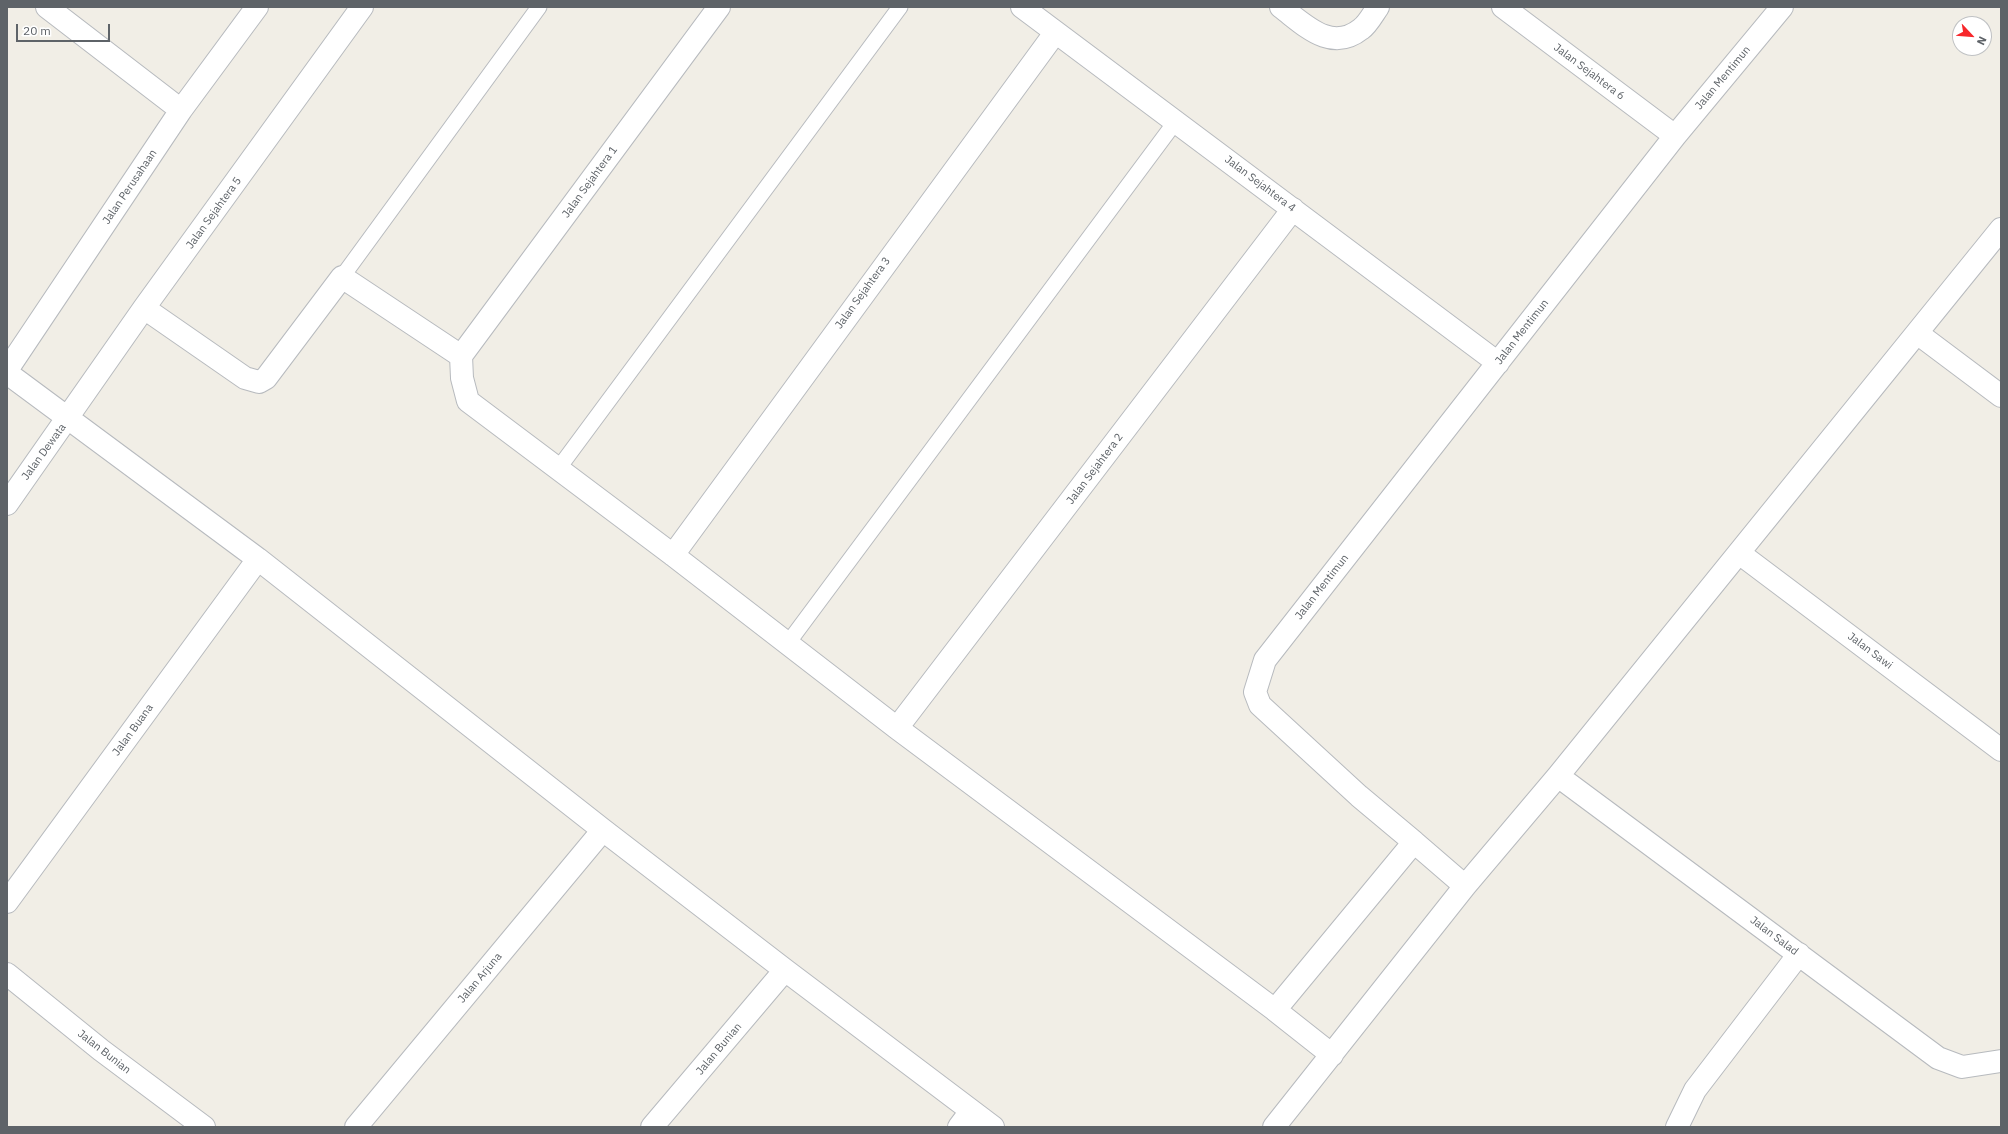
<!DOCTYPE html>
<style>
body{margin:0}
#map{position:relative;width:2008px;height:1134px;overflow:hidden;background:#f1eee6;font-family:"IBM Plex Sans",sans-serif}
canvas{display:block}
.frame{position:absolute;inset:0;border:8px solid #5e6368;pointer-events:none}
.north{position:absolute;left:1952px;top:16px;width:40px;height:40px;box-sizing:border-box;background:#fff;border:1px solid #bfc1c3;border-radius:50%;rotate:116deg;font-size:11px;font-weight:700;line-height:16px;text-align:center;color:#5e6368}
.north::after{content:'';display:block;margin:auto;width:14px;height:18px;background:#f7272b;clip-path:polygon(50% 0,100% 100%,50% 72%,0 100%)}
.scale{position:absolute;left:16px;top:24px;width:94px;height:18px;box-sizing:border-box;border:2px solid #5e6368;border-top:0;padding-left:5px;font-size:12px;line-height:14px;white-space:nowrap;color:#5e6368;-webkit-text-stroke:3px #fff;paint-order:stroke}
</style>
<div id="map">
<canvas width="2008" height="1134"></canvas>
<div class="frame"></div>
<div class="north">N</div>
<div class="scale">20 m</div>
</div>
<script>
const ctx = document.querySelector('canvas').getContext('2d');
ctx.lineJoin = 'round';
function strokePath(path, color, width, dash) {
  ctx.strokeStyle = color;
  ctx.lineWidth = width;
  ctx.lineCap = dash ? 'butt' : 'round';
  ctx.setLineDash(dash || []);
  ctx.stroke(path);
}
function drawText(font, color, halo, rows, align = 'center') {
  ctx.font = font + ' "IBM Plex Sans",sans-serif';
  ctx.lineWidth = 4;
  ctx.setLineDash([]);
  ctx.textBaseline = 'middle';
  ctx.strokeStyle = halo;
  ctx.fillStyle = color;
  for (const [text, x, y, turn = 0] of rows) {
    ctx.save();
    ctx.translate(x, y);
    ctx.rotate((+turn || 0) * Math.PI / 180);
    ctx.textAlign = isNaN(turn) ? turn : align;
    if (halo) ctx.strokeText(text, 0, 0);
    ctx.fillText(text, 0, 0);
    ctx.restore();
  }
}
const lane = new Path2D(`
 M342 277 539 7
 M558 469 900 7
 M788 643 1176 121`);
const street = new Path2D(`
 M47 7 181 110
 M1022 7 1498 363
 M1281 7C1305 25 1331 53 1361 29 1368 24 1373 14 1378 7
 M1503 7 1675 136
 M144 308 245 378 259 382 266 378 342 277 461 356 462 378 468 401 673 555 897 728 1275 1010 1414 842 1359 796 1260 705 1255 692 1265 660 1675 136 1782 7
 M1917 333 2001 396
 M461 356 719 7
 M7 370 181 110 257 7
 M7 373 258 559 603 830 785 970 993 1127
 M7 504 144 308 362 7
 M1739 553 2001 750
 M673 555 1055 33
 M897 728 1293 209
 M1558 776 1938 1058 1962 1067 2001 1061
 M1414 842 1465 886
 M7 902 258 559
 M7 974 101 1050 204 1127
 M1275 1010 1332 1055
 M356 1127 603 830
 M652 1127 785 970
 M959 1127 971 1111
 M1274 1127 1465 886 1558 776 2001 229
 M1677 1127 1695 1090 1799 954`);
const streetNames = [
 ["Jalan Sejahtera 6",1589,72,37],
 ["Jalan Mentimun",1723,78,-50],
 ["Jalan Sejahtera 1",590,182,-54],
 ["Jalan Sejahtera 4",1260,184,37],
 ["Jalan Perusahaan",130,187,-56],
 ["Jalan Sejahtera 5",214,213,-54],
 ["Jalan Sejahtera 3",863,293,-54],
 ["Jalan Mentimun",1522,332,-52],
 ["Jalan Dewata",44,452,-54],
 ["Jalan Sejahtera 2",1095,469,-53],
 ["Jalan Mentimun",1322,587,-52],
 ["Jalan Sawi",1870,651,37],
 ["Jalan Buana",133,730,-54],
 ["Jalan Salad",1774,936,37],
 ["Jalan Arjuna",480,978,-50],
 ["Jalan Bunian",719,1049,-50],
 ["Jalan Bunian",104,1052,38]
];
strokePath(lane, '#b7babe', 17);
strokePath(street, '#b7babe', 24);
strokePath(lane, '#fff', 15);
strokePath(street, '#fff', 22);
drawText('11px', '#5e6368', '#fff', streetNames);
</script>
